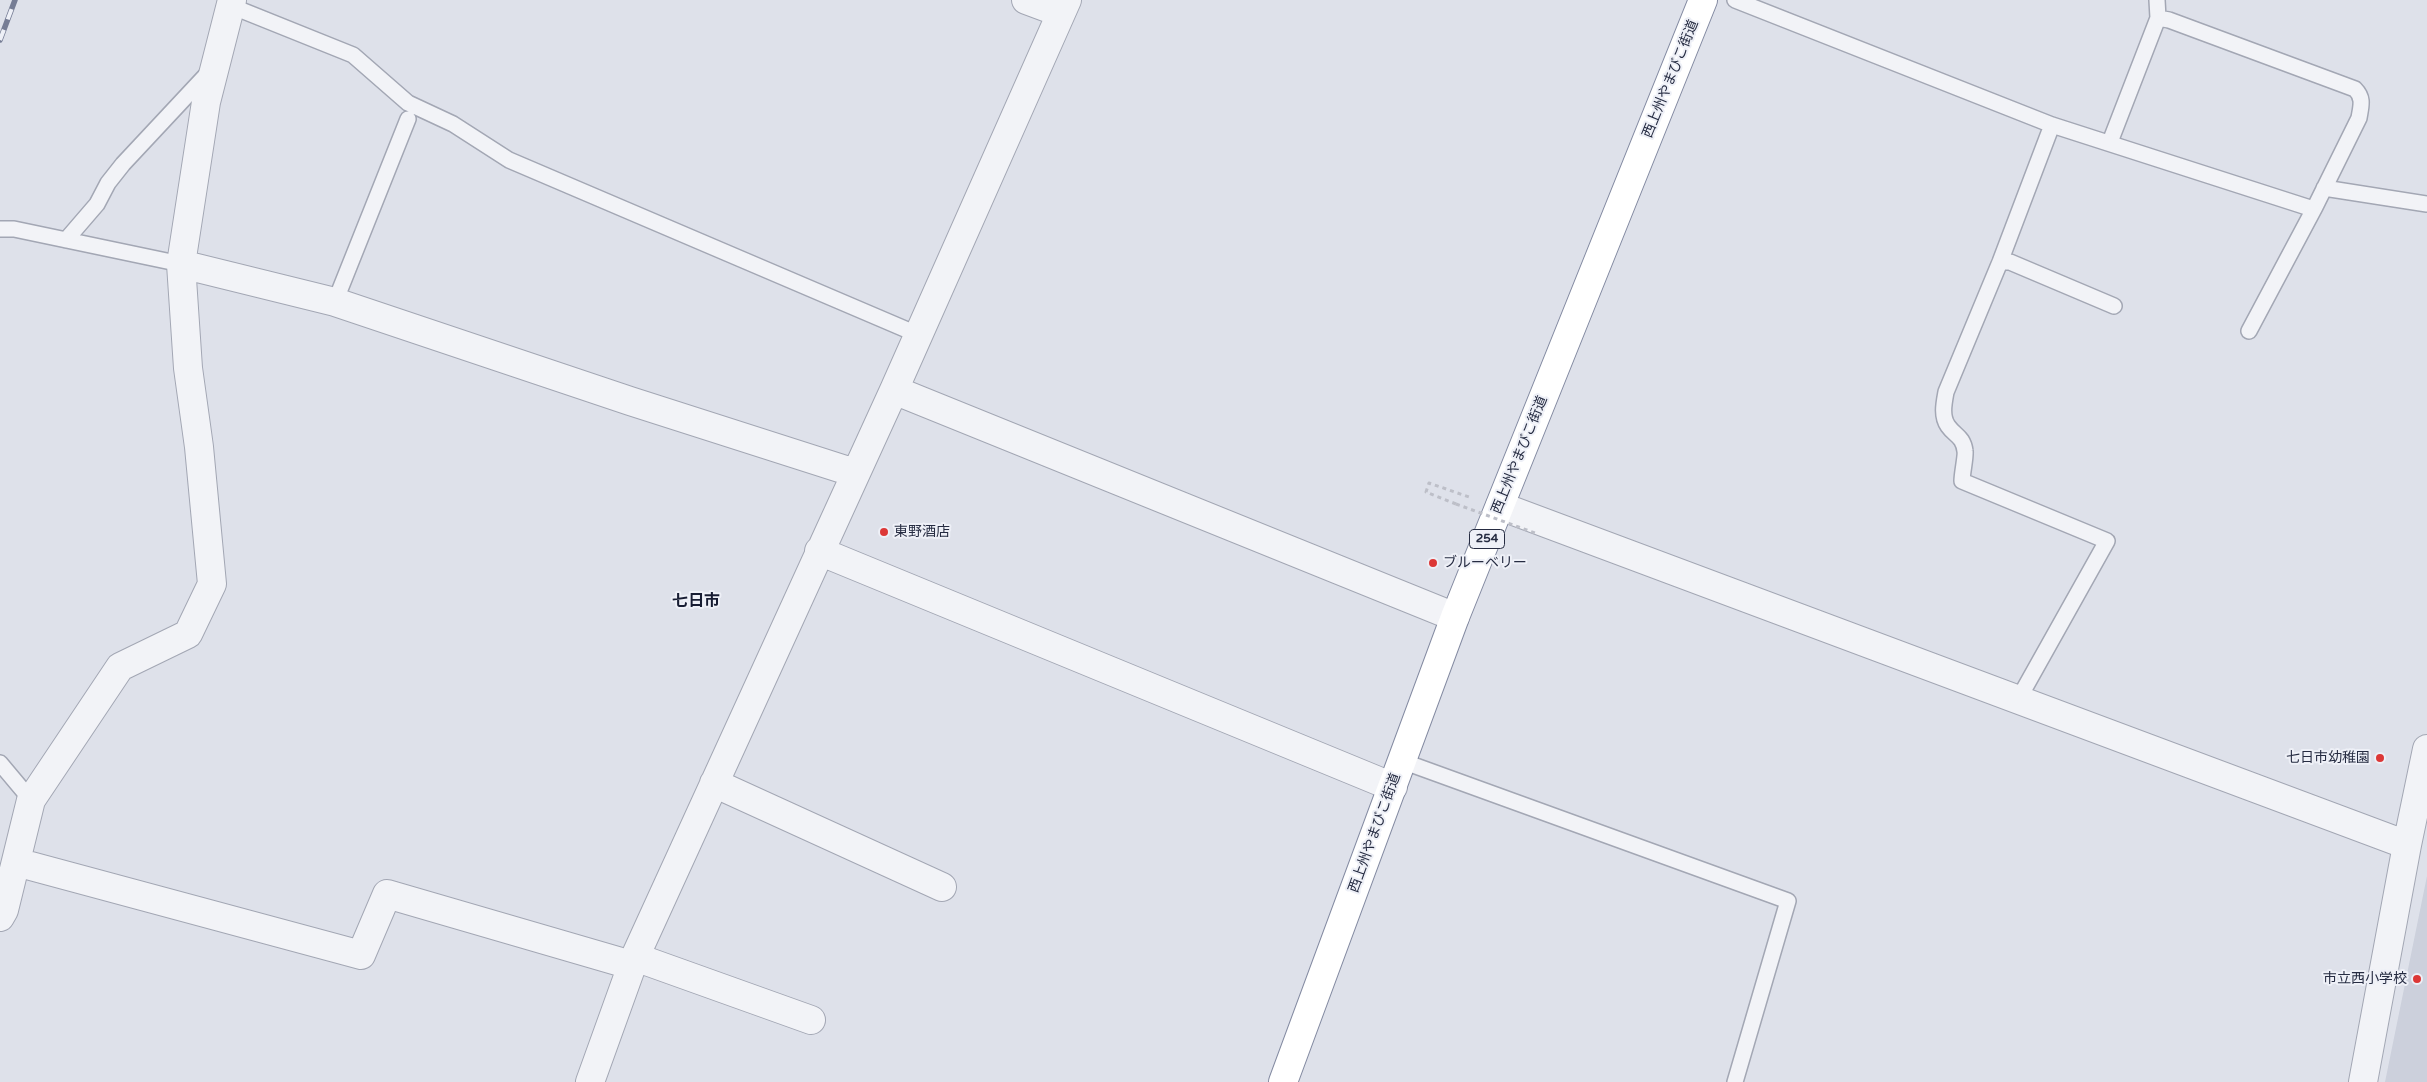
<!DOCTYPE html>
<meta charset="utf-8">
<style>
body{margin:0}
canvas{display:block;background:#dee1ea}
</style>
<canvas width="2427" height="1082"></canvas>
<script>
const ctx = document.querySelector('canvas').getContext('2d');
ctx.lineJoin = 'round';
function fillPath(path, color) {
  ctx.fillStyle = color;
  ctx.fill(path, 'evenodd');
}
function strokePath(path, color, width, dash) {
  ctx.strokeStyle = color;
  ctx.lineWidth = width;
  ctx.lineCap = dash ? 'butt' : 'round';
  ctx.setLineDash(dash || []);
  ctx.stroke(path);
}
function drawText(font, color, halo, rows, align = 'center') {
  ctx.font = font + ' "Varela Round","Noto Sans JP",sans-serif';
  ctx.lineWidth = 4;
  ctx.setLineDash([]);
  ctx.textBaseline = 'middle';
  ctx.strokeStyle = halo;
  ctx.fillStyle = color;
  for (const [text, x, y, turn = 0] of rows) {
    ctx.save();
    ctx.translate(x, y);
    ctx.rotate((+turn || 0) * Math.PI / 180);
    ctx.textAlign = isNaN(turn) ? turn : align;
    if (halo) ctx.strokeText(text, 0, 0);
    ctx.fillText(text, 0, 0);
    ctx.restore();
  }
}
const built = new Path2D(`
 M2427 876V1082H2385Z`);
const path = new Path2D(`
 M1456 504 1426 492 1429 483 1469 497`);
const service = new Path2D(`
 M1735 0 2052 125 2310 208 2315 207
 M231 6 353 55 408 103 453 124 509 160 919 335
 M2158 18 2169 20 2355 89C2364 98 2361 106 2359 118L2315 207 2249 331
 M2110 142 2158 18 2157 0
 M2324 188 2427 204
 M0 229H14L181 264
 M66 240 97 204 108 183 123 164 209 72
 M2000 262H2010L2114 306
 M335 302 408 119
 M2018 700 2107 541 1962 481C1962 473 1966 456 1965 451 1963 436 1955 436 1948 426 1941 416 1944 403 1946 392L2000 262 2052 125
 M1402 761 1788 901 1735 1082
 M0 763 31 800`);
const minor = new Path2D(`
 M1026 0 1061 13
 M181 264 335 302 630 401 855 473
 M894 390 1455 617
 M1500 506 2407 845
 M819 551 1393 787
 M714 783 942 887
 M16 862 361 955 387 894 631 965
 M0 917 4 910 31 800 120 667 188 634 212 584 199 447 188 368 181 264 206 102 232 0
 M635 957 811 1020
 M590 1082 635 957 894 390 1067 0
 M2363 1082 2407 845 2427 749`);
const trunk = new Path2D(`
 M1283 1082 1455 617 1703 0`);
const rail = new Path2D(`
 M0 40 15 0`);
const pathBridge = new Path2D(`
 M1456 504 1535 533`);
const markers = [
 [884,532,5,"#dc3736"],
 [1433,563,5,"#dc3736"],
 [2380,758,5,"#dc3736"],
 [2417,979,5,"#dc3736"]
];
const shields = [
 [1487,539,35]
];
const shieldNames = [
 ["254",1487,539]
];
const streetNames = [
 ["西上州やまびこ街道",1671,79,-68],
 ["西上州やまびこ街道",1520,455,-68],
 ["西上州やまびこ街道",1375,833,-70]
];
const poiNames = [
 ["東野酒店",894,532],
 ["ブルーベリー",1443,563],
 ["七日市幼稚園",2370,758,"right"],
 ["市立西小学校",2407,979,"right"]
];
const quarterNames = [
 ["七日市",696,602]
];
fillPath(built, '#ccd0dc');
strokePath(service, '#a3a7b4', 18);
strokePath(minor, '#a3a7b4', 30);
strokePath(trunk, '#848ba2', 30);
strokePath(path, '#bdbfc8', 3, [4, 4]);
strokePath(service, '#f2f3f7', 15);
strokePath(minor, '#f2f3f7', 28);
strokePath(trunk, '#fff', 28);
strokePath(rail, '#767d95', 5.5);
strokePath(rail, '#eef0f7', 4, [11]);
strokePath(pathBridge, '#bdbfc8', 3, [4, 4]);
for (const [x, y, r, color] of markers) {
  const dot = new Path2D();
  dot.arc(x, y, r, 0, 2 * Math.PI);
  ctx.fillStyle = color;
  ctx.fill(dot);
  strokePath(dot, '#eef0f7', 2);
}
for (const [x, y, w] of shields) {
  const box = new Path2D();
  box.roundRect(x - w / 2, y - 9.5, w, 19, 4);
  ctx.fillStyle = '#eef0f7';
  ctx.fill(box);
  strokePath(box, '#262c42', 1);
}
drawText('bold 12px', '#262c42', null, shieldNames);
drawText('14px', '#262c42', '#eef0f7', streetNames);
drawText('14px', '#262c42', '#eef0f7', poiNames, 'left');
drawText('bold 16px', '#181d33', '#eef0f7', quarterNames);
</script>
